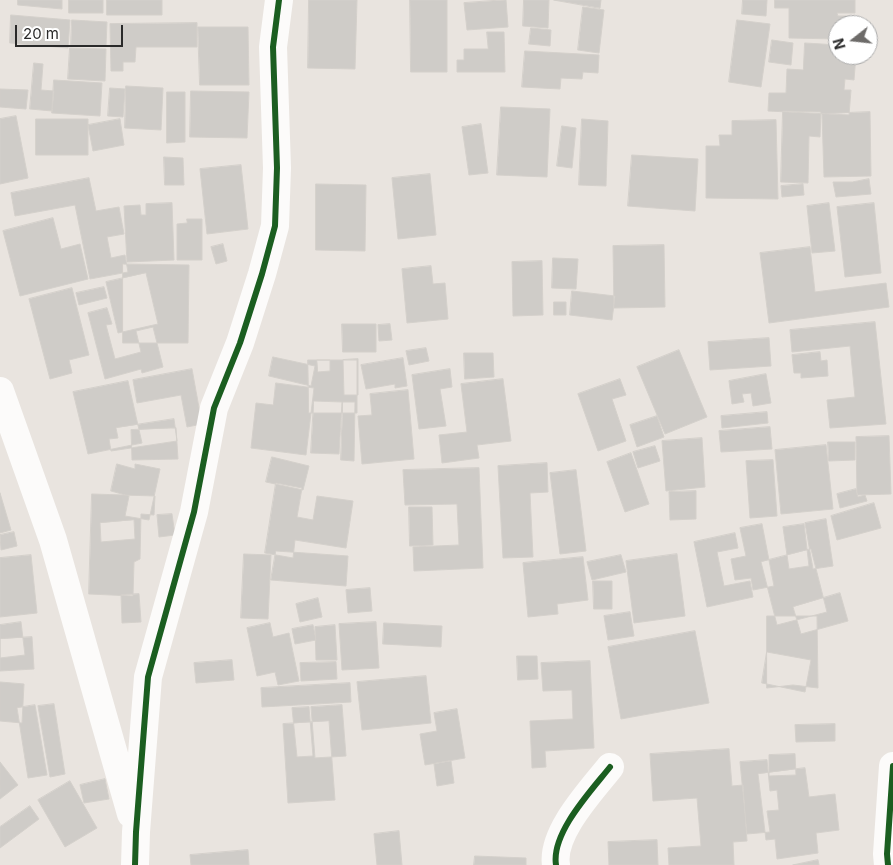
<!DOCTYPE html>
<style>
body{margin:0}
#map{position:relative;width:893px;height:865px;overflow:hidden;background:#e9e4df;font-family:Inter,sans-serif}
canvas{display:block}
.north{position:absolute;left:828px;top:15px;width:50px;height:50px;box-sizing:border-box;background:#fff;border:1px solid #aaa;border-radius:50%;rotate:254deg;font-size:14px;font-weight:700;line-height:20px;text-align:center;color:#2a2a2a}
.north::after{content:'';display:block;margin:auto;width:18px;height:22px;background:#6d6b69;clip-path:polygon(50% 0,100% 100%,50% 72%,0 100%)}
.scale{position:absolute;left:15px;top:25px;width:108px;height:22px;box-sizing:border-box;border:2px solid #2a2a2a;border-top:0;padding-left:6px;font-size:15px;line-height:18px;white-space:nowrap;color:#2a2a2a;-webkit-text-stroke:4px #fff;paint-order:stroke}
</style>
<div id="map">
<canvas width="893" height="865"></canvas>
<div class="north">N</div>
<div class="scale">20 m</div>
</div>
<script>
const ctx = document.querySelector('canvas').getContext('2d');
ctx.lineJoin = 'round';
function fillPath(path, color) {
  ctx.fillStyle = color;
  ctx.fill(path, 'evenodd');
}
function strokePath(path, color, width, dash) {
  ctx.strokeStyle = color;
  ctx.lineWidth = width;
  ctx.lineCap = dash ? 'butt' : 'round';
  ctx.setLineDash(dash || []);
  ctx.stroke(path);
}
const building = new Path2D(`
 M18 0H62V9L18 5Z
 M69 0H103V13H69Z
 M107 0H162V15H107Z
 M309 0H357L355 69 308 68Z
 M410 0H447V72H411Z
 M506 0 508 27 467 30 464 3Z
 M524 0H549L548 28 523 26Z
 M554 0H601L600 8Z
 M743 0H767L766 16 742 14Z
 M775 0H855V13H837L838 16H846V25H838V39L789 38V8H775Z
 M583 7 604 10 599 53 578 50Z
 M11 15 70 20 68 48 10 43Z
 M72 20 107 22 106 46 71 45Z
 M737 20 770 24 761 87 729 82Z
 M197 23V47H136L135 62H123V71H111L110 24Z
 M198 27H248L249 85H200Z
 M531 28 551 30 550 46 529 44Z
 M487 32H504L505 72H457V60H464V49H488Z
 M772 40 793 43 791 65 769 62Z
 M805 43 838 45V55H856L854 80 845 79 844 90H851L849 115 768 111 769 93H786L787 69 803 70Z
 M70 48 106 49 105 81 68 79Z
 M525 51 599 55 598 73 583 72 582 79 561 78 560 89 522 87Z
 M34 63 43 64 41 90 54 91 52 111 30 109Z
 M54 80 102 83 100 116 52 113Z
 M126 86 163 88 161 130 125 128Z
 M110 88 125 89 123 117 108 116Z
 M0 89 28 90 26 109 0 107Z
 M191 91 249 92 247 138 190 137Z
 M167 92H185V142L167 143Z
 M501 107 550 109 547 177 497 175Z
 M783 111 821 112 820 137 809 136 808 183 781 182Z
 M870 112 871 176 824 177 822 114Z
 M16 116 28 178 0 184V119Z
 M36 119H88V155H36Z
 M120 119 124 145 93 151 88 125Z
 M582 119 608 121 606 186 579 185Z
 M776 120 778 199 706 198V146H720L719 135H732V121Z
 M481 124 488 173 469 175 462 127Z
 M562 126 576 128 572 168 557 166Z
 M632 155 698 159 695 211 628 206Z
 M164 157 183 158 184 185H165Z
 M241 165 248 229 207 234 200 169Z
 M430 174 436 235 398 239 392 178Z
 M89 178 96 211 119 207 124 234 107 237 111 258 125 255 128 272 90 279 75 205 15 216 11 193Z
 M869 179 871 194 836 197 833 182H852Z
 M316 184 366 185 365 251 316 250Z
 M803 184 804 195 782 197 781 186Z
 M172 203 174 260 127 262 124 206 140 205 141 215H146V204Z
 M829 203 835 251 812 253 807 206Z
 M874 203 881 273 845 277 837 207Z
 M53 218 61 249 80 244 88 279 20 296 3 231Z
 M187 219H202V260H177V224L187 223Z
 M223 244 227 261 216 264 211 247Z
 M664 245 665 307 614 308 613 246Z
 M810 247 815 292 886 283 889 307 769 323 760 253Z
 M553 258 578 259 576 289 552 288Z
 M542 261 543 315 513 316 512 262Z
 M123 264 189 265 188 343H123Z
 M431 266 433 284 445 283 448 319 407 323 402 269Z
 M146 273 158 324 118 333 106 282Z
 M104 287 107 298 79 305 76 293Z
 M72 288 89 355 69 360 72 373 50 379 29 299Z
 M572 291 615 296 612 320 570 315Z
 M554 302H566V315H554Z
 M107 308 112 324 106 325 115 359 141 352 136 331 153 327 163 367 142 373 141 369 105 379 88 313Z
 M875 322 886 424 830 428 827 400 855 397 850 346 792 352 790 330Z
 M342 324H376V352H343Z
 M390 324 392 340 379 341 378 325Z
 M769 338 771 366 710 370 708 342Z
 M426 348 429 361 409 365 406 351Z
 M679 350 707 417 665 434 637 367Z
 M820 352 821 361 827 360 828 376 801 378V373H794L792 355Z
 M464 353H493L494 377 465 379Z
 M273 357 315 366 311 386 269 376Z
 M403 358 407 386 395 388V384L366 389 361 365Z
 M358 359V395H344L343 360Z
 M308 360H357V413H309Z
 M317 360H330V371L318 372Z
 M192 369 202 424 187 427 181 395 137 403 133 380Z
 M450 369 452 387 440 389 446 426 419 429 412 375Z
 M766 374 771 403 753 406 751 393 742 394 744 402 732 404 729 381Z
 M503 379 511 441 477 445 479 458 442 463 439 435 467 432 461 384Z
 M620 379 626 395 612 399 626 441 598 451 578 394Z
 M128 381 142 443 88 454 73 392Z
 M276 383 314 388 306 455 251 448 256 403 273 405Z
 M408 390 414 459 362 464 358 416 372 415 370 394Z
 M314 401 342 402 339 454 311 453Z
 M343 402H355L354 461 341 460Z
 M767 412 768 423 722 428 721 416Z
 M657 416 664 437 637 447 630 425Z
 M174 419 177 441 111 451 109 439 118 438 116 428Z
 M770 427 772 449 721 452 719 431Z
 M176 428 178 459 132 460 131 430Z
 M889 436 891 494 857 495 856 437Z
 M702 438 705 487 666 491 662 441Z
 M828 442H855V460L829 461Z
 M826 445 833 509 781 514 775 450Z
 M655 446 660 461 638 468 633 452Z
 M631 453 649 504 625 512 607 462Z
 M272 457 309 466 303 490 266 482Z
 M773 460 777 516 750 518 746 461Z
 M547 463 548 492 530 493 533 557 503 558 498 466Z
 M117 464 135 469V464L160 469 149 520 125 516 129 496 111 491Z
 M479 468 483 568 414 571 413 547 459 545 457 504 405 505 403 470Z
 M576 470 586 551 560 554 550 473Z
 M276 483 302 488 297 517 313 520 317 496 353 501 346 548 295 540 293 558 265 553Z
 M856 489 858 497 865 495 867 501 840 508 837 494Z
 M696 491V519L670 520 669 492Z
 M0 493 11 530 0 533Z
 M92 494 155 496 154 515 141 514 140 559 134 562 133 596 89 594Z
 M874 503 881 528 837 540 831 516Z
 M409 507H432L433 545 410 546Z
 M172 514 175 535 159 537 157 515Z
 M826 519 833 566 813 569 805 523Z
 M134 520 135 539 101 542 100 523Z
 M762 524 774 586 753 590 751 578 735 580 731 559 746 556 740 528Z
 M804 524 809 566 789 569 783 527Z
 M14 532 17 546 1 550 0 535Z
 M735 533 738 548 717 552 724 586 750 581 753 597 707 607 694 542Z
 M811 549 827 612 777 625 761 562Z
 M276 551 348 556 346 586 271 580Z
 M244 554 271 555 268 619 241 618Z
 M677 554 685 616 634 623 626 561Z
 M31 555 37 613 0 617V558Z
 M621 555 626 572 592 580 587 562Z
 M583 557 588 600 557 604 558 614 528 617 523 563Z
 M593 581H612V609H594Z
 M370 588 372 611 348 613 346 590Z
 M840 593 848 621 801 634 793 607Z
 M139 594 141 622 122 623 121 595Z
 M318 598 322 617 300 622 296 604Z
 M630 612 634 636 608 640 604 616Z
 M767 616H817L818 688 793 685 767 688Z
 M21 622 25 655 0 658V625Z
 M376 622 379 668 342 670 339 624Z
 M270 623 273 637 289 633 299 681 278 685 275 672 257 676 247 628Z
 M384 623 442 626 441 647 383 644Z
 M313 625 316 640 295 644 292 629Z
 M335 625 337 660H316L315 627Z
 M695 631 709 703 621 719 608 647Z
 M32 637 34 669 0 671V639Z
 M767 652 811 660 805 692 762 683Z
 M517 656H537L538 679 518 680Z
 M232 660 234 680 196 683 194 663Z
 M590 661 594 748 545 751 546 767 532 768 530 721 573 719 572 690 543 691 541 663Z
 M336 662 337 679 301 681 300 663Z
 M426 676 431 723 362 730 357 682Z
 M0 682 24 684 22 723 0 721Z
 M350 683 351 702 262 707 261 688Z
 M54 704 65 774 50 777 38 706Z
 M35 705 47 775 28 778 17 708Z
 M342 705 346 756 315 758 311 707Z
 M309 707 313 756 297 757 292 708Z
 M457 709 465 758 425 765 420 734 437 731 434 713Z
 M329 721 335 800 288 803 283 724Z
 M835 724V741L796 742 795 725Z
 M729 749 732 786 743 785 747 841 733 842 734 865H669L668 848 701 846 697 798 653 801 650 754Z
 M795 754 796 775 769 776V755Z
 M767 760 770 791 777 790 779 810 767 811 770 832 747 834 740 762Z
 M451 761 454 783 437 786 434 764Z
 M0 762 18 785 0 799Z
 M805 768 809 797 835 794 839 830 816 833 818 853 777 859 775 839 766 840 758 774Z
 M105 779 109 799 84 803 80 785Z
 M70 781 97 828 65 847 38 800Z
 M30 806 39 819 0 848V827Z
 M399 831 402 865H377L374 834Z
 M657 840 658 865H609L608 842Z
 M248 850 249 865H191L190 855Z
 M475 856 526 858V865H474Z
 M818 860 819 865H793Z`);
const street = new Path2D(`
 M0 391 53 540 131 814
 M135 865 136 832 148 677 194 512 214 408 240 343 262 274 275 226 277 168 273 47 279 0
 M556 865C551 833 591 791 610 767
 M888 865 887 854 893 766`);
const cycleway = new Path2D(`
 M135 865 136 832 148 677 194 512 214 408 240 343 262 274 275 226 277 168 273 47 279 0
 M556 865C551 833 591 791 610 767
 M888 865 887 854 893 766`);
fillPath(building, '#cfccc8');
strokePath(building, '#d4d0cb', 1);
strokePath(street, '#fcfbfa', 28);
strokePath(cycleway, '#1b5e20', 6);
</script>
